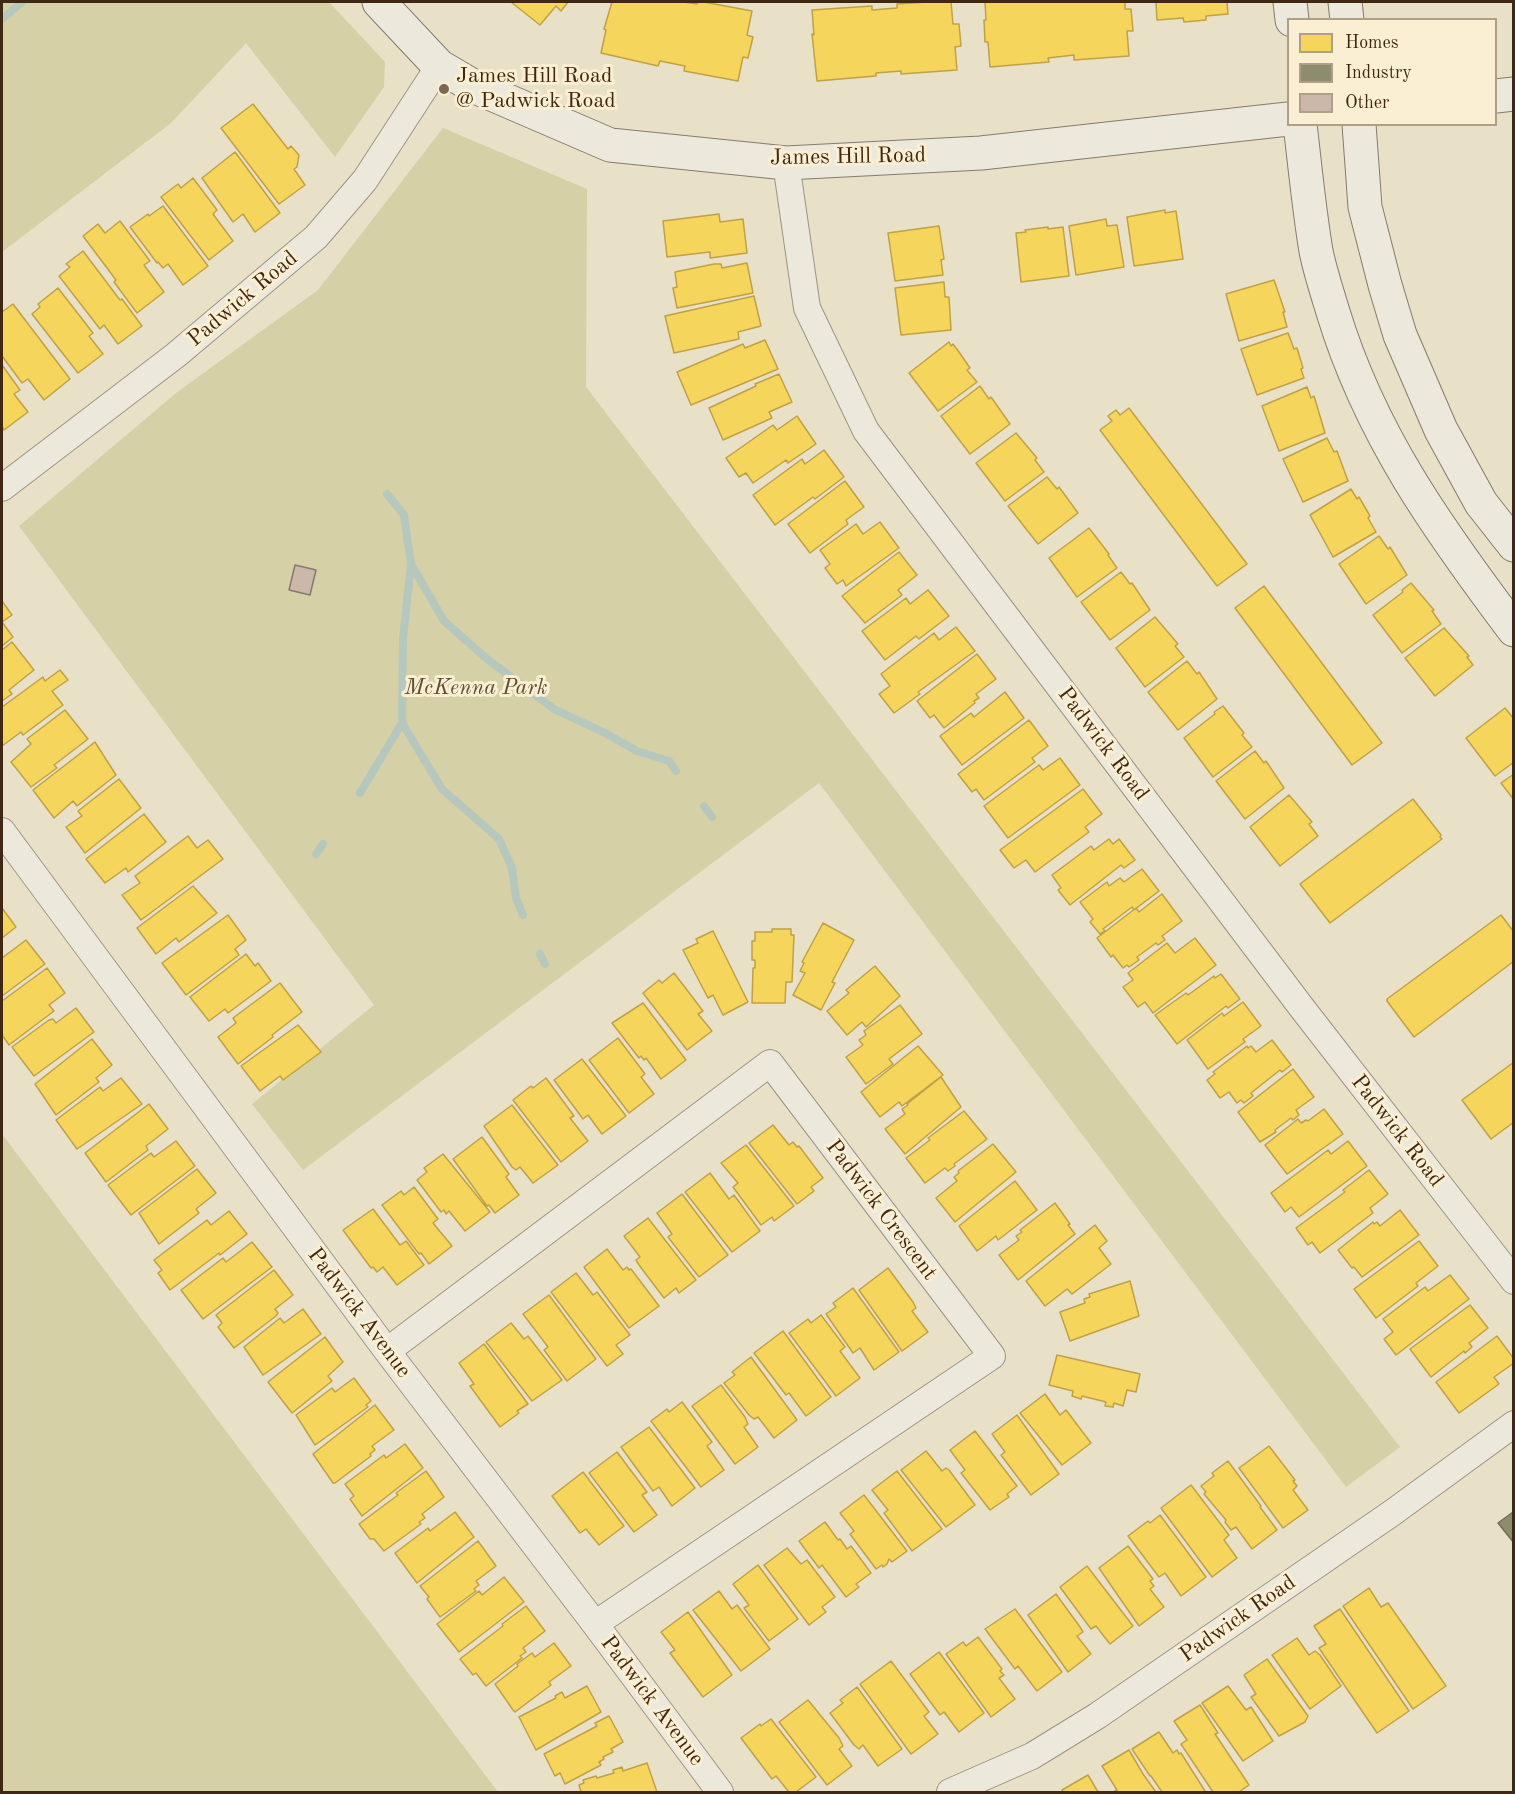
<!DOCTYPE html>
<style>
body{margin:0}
#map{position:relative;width:1515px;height:1794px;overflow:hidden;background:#e9e0c8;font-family:"Old Standard TT",serif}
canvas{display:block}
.frame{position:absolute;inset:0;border:3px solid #3f2714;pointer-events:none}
.legend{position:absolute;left:1287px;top:18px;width:210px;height:108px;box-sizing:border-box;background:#faefd2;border:2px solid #af9f86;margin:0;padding:8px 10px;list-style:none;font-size:18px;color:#3f2714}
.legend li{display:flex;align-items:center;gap:12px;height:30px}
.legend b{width:30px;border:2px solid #af9f86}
</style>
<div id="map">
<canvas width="1515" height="1794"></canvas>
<div class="frame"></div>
<ul class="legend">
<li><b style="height:16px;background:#f6d55c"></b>Homes</li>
<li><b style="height:16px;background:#8c8c6e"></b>Industry</li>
<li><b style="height:16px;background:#cbb8aa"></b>Other</li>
</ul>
</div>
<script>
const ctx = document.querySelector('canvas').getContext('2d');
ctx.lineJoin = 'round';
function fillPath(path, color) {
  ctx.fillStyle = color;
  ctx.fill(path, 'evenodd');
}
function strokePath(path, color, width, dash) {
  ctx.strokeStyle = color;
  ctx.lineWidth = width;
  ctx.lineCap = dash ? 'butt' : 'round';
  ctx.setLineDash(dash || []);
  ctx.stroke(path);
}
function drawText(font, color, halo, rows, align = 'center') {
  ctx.font = font + ' "Old Standard TT",serif';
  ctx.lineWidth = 6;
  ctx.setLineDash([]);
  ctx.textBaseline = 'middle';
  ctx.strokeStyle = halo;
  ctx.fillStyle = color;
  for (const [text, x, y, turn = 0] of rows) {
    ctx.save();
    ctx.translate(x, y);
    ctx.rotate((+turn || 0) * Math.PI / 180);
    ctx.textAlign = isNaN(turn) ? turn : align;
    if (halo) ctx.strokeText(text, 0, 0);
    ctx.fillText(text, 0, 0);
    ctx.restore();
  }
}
const green = new Path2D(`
 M2 2H329L385 62 384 87 335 157 246 43 171 123 2 252Z
 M443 128 587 189 586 387 1400 1447 1346 1487 819 783 303 1170 252 1104 374 1005 19 526 176 393 318 290Z
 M2 1134 498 1792H2Z`);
const homes = new Path2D(`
 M511 2H568L561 11 556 6 540 25Z
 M612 2H684L697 4 698 2H704L752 11 747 35 753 37 748 58 743 57 738 81 684 71 685 66 660 61 658 66 601 53 606 30 604 29Z
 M927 2H951L953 24H959L961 46 955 47 957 70 901 74V71L876 73V76L817 81 812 34 814 35 812 10 872 6V10L897 8V4Z
 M985 2H1125V9H1131L1133 31H1127L1129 56 1074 60V55L1048 58 1049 62 990 67 988 42H985L984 20H986Z
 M1156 2H1227L1228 14 1206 16V20L1184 22 1183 18 1157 20Z
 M253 104 288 149 291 146 299 155 297 167 294 169 305 185 279 204 221 128Z
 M235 152 280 213 255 232 243 214 233 222 202 178Z
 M193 178 217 210 213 214 233 241 209 260 161 197 178 184 181 188Z
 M163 206 208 266 183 285 168 264 163 268 158 262 157 263 130 227 148 214 149 216Z
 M1165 210V213L1176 211 1183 259 1134 266 1127 217Z
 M719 214 720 222 743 219 747 253 710 258V252L667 257 663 221Z
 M1106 219 1107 226 1117 225 1124 267 1076 275 1069 226Z
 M120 221 150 261 144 265 164 292 137 313 114 282 116 280 83 236 98 224 105 233Z
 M939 226 944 259 941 260 943 275 895 281 888 233Z
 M1048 227V229L1063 227 1069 276 1021 282 1016 233 1026 232 1025 230Z
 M83 251 120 300 122 299 142 326 118 344 104 325 100 329 59 276 70 267 66 264Z
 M747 263 753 293 677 308 673 288 677 287 675 272 714 264H721L722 268Z
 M1274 280 1285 312H1283L1287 327 1239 341 1226 294Z
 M944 282 945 297H949L951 330 901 335 895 288Z
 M58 288 93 333 89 336 103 354 78 373 32 314 40 307 38 304Z
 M754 296 761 326 738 332 739 339 674 353 665 316Z
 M13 304 70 379 44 400 28 379 22 383 2 356V312Z
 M1288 333 1294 349 1297 348 1303 368 1301 369 1304 378 1257 395 1241 349Z
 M765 340 778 369 691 405 677 372 743 344 745 348Z
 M949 342 951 346 953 344 959 352 970 368 967 370 977 382 938 411 909 373Z
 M2 365 20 390 14 394 28 412 4 430 2 426Z
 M779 374 792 402 769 412 772 418 723 440 709 408 756 386 755 384Z
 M980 386 989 399 991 397 1010 424 970 454 941 416Z
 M1307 387 1311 398 1314 396 1325 433 1279 451 1262 406Z
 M1129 408 1247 564 1217 586 1100 430 1112 421 1108 416 1116 410 1120 415Z
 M797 416 816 444 788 463 786 460 753 483 746 473 739 477 726 458 773 425 777 430Z
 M1016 433 1037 458 1035 460 1044 472 1005 501 976 463Z
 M1327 438 1334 452 1337 451 1348 481 1303 502 1283 459Z
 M824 450 844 477 815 499 813 497 775 525 753 495 802 459 805 464Z
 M1047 477 1057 489 1059 487 1078 513 1038 544 1008 506Z
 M845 481 864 507 846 520 848 524 810 553 788 524Z
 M1351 489 1357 499 1359 497 1370 516 1368 518 1376 532 1333 557 1310 515Z
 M880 522 899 548 846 586 843 580 837 584 825 568 830 564 820 550 856 524 863 534Z
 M1089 528 1109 554 1108 555 1117 568 1077 597 1049 558Z
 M1379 536 1388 549 1390 547 1407 575 1366 604 1339 564Z
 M899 552 917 575 898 590 902 595 865 623 842 596Z
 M1121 572 1130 584 1132 583 1150 610 1110 640 1081 602Z
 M1411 583 1434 610 1432 611 1441 624 1402 653 1373 615 1403 592 1402 590Z
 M1264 586 1382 743 1352 765 1235 608Z
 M928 590 949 616 919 639 916 636 885 660 862 631 906 598 910 604Z
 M2 601 12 615 2 622 13 637 2 646Z
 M1155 617 1178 644 1175 646 1184 657 1145 687 1116 648Z
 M956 627 975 651 918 692 920 694 894 713 879 694 890 686 881 674 934 633 939 640Z
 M1444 628 1469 656 1467 657 1473 665 1435 696 1405 658Z
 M12 642 34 670 9 690 12 694 2 701V650Z
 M977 654 996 679 976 694 979 698 974 701 975 703 944 728 934 715 930 718 917 701Z
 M1187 661 1197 674 1199 672 1217 699 1178 730 1148 692Z
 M60 670 68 680 52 691 63 705 23 735 21 732 2 746V707L43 677 45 681Z
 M1005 692 1024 718 962 765 940 736 971 713 974 717Z
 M1223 706 1244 733 1242 735 1252 747 1213 777 1184 738 1215 714 1214 712Z
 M1505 708 1514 719V762L1495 776 1466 738Z
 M65 710 88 739 54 765 57 768 31 787 11 762 31 744 27 739Z
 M1029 720 1048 746 1032 758 1035 762 984 800 976 789 972 792 958 774Z
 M95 742 116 775 77 806 73 801 54 818 33 790Z
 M1255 751 1264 763 1266 761 1284 788 1245 819 1216 781Z
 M1060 758 1080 785 1008 838 984 806 1039 765 1043 770Z
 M1514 774V800L1501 783Z
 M119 779 141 808 85 853 66 827 82 816 78 811Z
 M1083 789 1102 814 1085 827 1089 832 1035 872 1026 860 1014 868 1000 850Z
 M1289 795 1312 822 1309 824 1318 836 1280 866 1250 827Z
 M1413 799 1441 835 1440 837 1442 839 1330 923 1300 884Z
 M144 814 166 842 128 872 126 868 105 883 86 859Z
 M188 836 197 848 208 840 223 859 141 920 122 895 140 883 135 876Z
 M1109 839 1113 844 1119 839 1135 860 1124 868 1121 865 1070 905 1058 890 1061 888 1052 875 1091 846 1094 850Z
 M1142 869 1159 891 1134 910 1132 907 1103 929 1105 931 1100 934 1090 922 1093 919 1080 902 1107 882 1109 886 1120 878 1124 882Z
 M193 886 217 913 179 942 176 938 156 954 137 928Z
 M1162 894 1182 921 1162 936 1165 940 1158 945 1156 943 1137 957 1139 960 1129 967 1127 965 1123 968 1113 955 1111 957 1097 938 1136 908 1139 912Z
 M2 908 16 927 2 938Z
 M228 915 246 940 235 949 239 955 186 995 162 963Z
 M1501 915 1514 932V961L1414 1037 1387 1001V999Z
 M823 923 854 940 832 982 835 983 821 1010 793 995 805 973 800 971 804 963 802 962Z
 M772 929H791V935H794L792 982H786L785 1003H752L753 968H755V960H752V941H755V932H772Z
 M713 931 748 1002 723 1015 713 995 708 998 683 950 698 943 696 939Z
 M1195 938 1216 965 1153 1013 1145 1002 1138 1007 1123 987 1133 980 1128 973 1167 943 1175 953Z
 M26 940 45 964 2 996V958Z
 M246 954 255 966 258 963 271 981 228 1013 225 1009 209 1021 190 997Z
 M875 966 900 996 866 1027 862 1022 847 1035 827 1011 849 993 846 990Z
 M47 968 65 993 49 1005 54 1011 9 1045 2 1035V1001Z
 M674 973 703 1011 698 1014 712 1031 687 1050 643 993 659 980 662 983Z
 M1221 974 1240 999 1228 1008 1226 1006 1177 1044 1155 1015 1186 993 1188 995 1214 976 1215 978Z
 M280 983 302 1012 272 1035 273 1037 238 1064 218 1037 236 1023 233 1018Z
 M1243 1002 1261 1026 1243 1039 1245 1042 1208 1069 1187 1040 1222 1013 1224 1016Z
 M643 1003 686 1060 661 1079 646 1058 644 1060 641 1056 639 1058 612 1023Z
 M900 1005 922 1034 889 1059 893 1064 866 1084 846 1057 863 1045 859 1040 866 1035 864 1031Z
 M76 1008 94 1032 34 1076 12 1047 49 1020 53 1019 56 1023Z
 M298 1025 321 1052 283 1080 280 1076 260 1091 241 1066Z
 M618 1038 645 1074 641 1077 654 1094 629 1113 589 1060Z
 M92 1039 112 1065 96 1078 99 1082 56 1115 35 1084Z
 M1272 1040 1291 1065 1282 1072 1280 1070 1251 1093 1253 1096 1244 1103 1241 1100 1237 1103 1229 1092 1220 1098 1207 1080 1215 1074 1213 1072 1247 1046 1248 1048 1251 1046 1256 1052Z
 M918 1046 943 1075 902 1106 899 1102 880 1117 861 1092Z
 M582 1059 626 1116 602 1134 588 1115 583 1119 554 1080Z
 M1514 1062V1122L1491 1139 1462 1100Z
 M1293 1069 1314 1097 1296 1110 1299 1115 1293 1120 1291 1118 1275 1130 1276 1132 1260 1142 1238 1112Z
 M941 1077 961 1107 905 1154 885 1129 905 1114 902 1109 908 1105 907 1104Z
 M121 1078 142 1104 77 1149 56 1120 100 1087 103 1091Z
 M546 1078 574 1116 570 1118 588 1141 561 1162 513 1100 531 1086 533 1088Z
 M149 1104 168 1129 146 1146 148 1150 106 1182 85 1153Z
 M512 1105 558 1165 533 1183 520 1167 516 1170 512 1167 484 1126Z
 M1324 1109 1343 1134 1287 1174 1265 1145 1298 1119 1301 1123 1306 1120 1308 1121Z
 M964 1111 987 1139 954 1164 955 1166 948 1171 945 1168 925 1183 906 1158 930 1140 928 1138Z
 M773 1125 789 1145 793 1142 797 1147 799 1146 823 1178 811 1187 814 1191 797 1204 749 1143Z
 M482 1137 509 1174 506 1177 519 1195 495 1213 489 1205 487 1206 453 1159Z
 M176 1141 195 1166 131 1215 108 1185 151 1153 154 1157Z
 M1348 1141 1367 1166 1299 1217 1291 1207 1285 1212 1271 1193 1328 1150 1331 1154Z
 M993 1144 1016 1172 955 1222 936 1198 957 1181 954 1177 959 1173 958 1171Z
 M746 1145 794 1206 774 1221 772 1217 761 1225 733 1187 738 1183 721 1163Z
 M443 1154 490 1212 465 1231 449 1211 446 1214 444 1210 441 1212 417 1180 427 1172 424 1168Z
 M197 1169 216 1193 196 1209 199 1213 159 1244 139 1213Z
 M1369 1170 1388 1194 1370 1208 1373 1213 1320 1253 1312 1242 1308 1245 1296 1228 1345 1192 1343 1190Z
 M710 1173 729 1199 734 1195 760 1231 732 1252 685 1192Z
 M1015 1181 1037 1210 998 1240 996 1236 977 1251 959 1226Z
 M414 1187 438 1219 433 1223 452 1246 429 1264 421 1253 419 1254 382 1205 401 1191 404 1195Z
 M682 1194 728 1255 699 1277 668 1237 672 1234 657 1213Z
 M1055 1203 1070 1224 1068 1225 1075 1234 1018 1280 999 1255 1019 1240 1016 1236 1022 1232 1020 1230Z
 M373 1209 400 1245 406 1241 424 1265 397 1285 383 1267 377 1272 373 1267 371 1268 343 1230Z
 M1400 1210 1419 1235 1362 1277 1354 1267 1352 1268 1338 1250 1373 1222 1374 1224 1377 1222 1380 1226Z
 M229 1211 247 1234 220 1255 219 1253 170 1290 158 1273 162 1270 154 1260 207 1220 211 1225Z
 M648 1218 696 1280 679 1293 676 1288 664 1298 639 1265 636 1260 640 1257 624 1236Z
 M1095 1225 1107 1241 1099 1248 1111 1264 1072 1294 1067 1289 1045 1306 1026 1281Z
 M1419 1241 1438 1266 1416 1283 1418 1286 1376 1318 1354 1289Z
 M252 1242 272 1267 203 1319 181 1290 223 1258 226 1262Z
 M607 1249 623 1270 627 1267 629 1270 631 1269 659 1306 629 1328 584 1267Z
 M888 1268 913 1302 916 1308 912 1311 928 1332 902 1351 859 1290Z
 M274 1270 293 1295 275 1309 278 1313 276 1316 234 1348 218 1327 222 1323 216 1315Z
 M576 1273 593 1295 597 1292 630 1335 616 1345 623 1354 607 1366 551 1292Z
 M1450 1275 1469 1299 1396 1355 1384 1339 1393 1332 1383 1319 1425 1287 1428 1291Z
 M1130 1281 1139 1316 1070 1341 1060 1312 1085 1303 1084 1299 1090 1297 1089 1294Z
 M853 1288 899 1352 874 1370 860 1348 853 1353 826 1314 836 1307 833 1303Z
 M549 1295 596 1359 567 1381 544 1350 548 1347 523 1314Z
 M1470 1305 1488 1328 1469 1343 1472 1347 1465 1353 1464 1351 1431 1377 1410 1349Z
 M303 1309 321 1334 263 1375 244 1347 280 1318 284 1323Z
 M821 1315 845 1347 840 1351 860 1378 836 1396 789 1333 808 1319 811 1323Z
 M511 1323 524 1339 528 1336 562 1380 532 1401 486 1342Z
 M783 1331 831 1397 806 1416 789 1393 786 1395 754 1353Z
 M1497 1336 1514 1359V1363L1494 1377 1499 1384 1459 1413 1436 1382Z
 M325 1337 343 1362 328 1376 332 1381 292 1413 268 1382Z
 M484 1344 528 1404 517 1411 519 1413 500 1427 470 1386 474 1384 459 1363Z
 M1057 1355 1140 1374 1136 1392 1127 1390 1123 1406 1114 1403 1113 1407 1105 1406 1106 1402 1082 1396 1081 1399 1072 1396 1073 1391 1049 1385Z
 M751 1357 797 1420 774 1438 758 1417 754 1419 749 1415 724 1383 735 1375 732 1372Z
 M354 1378 371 1401 366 1405 368 1407 315 1445 296 1415 332 1388 335 1392Z
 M721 1385 745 1417 748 1424 744 1427 758 1447 735 1464 692 1406Z
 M1045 1394 1060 1415 1066 1410 1091 1443 1062 1465 1020 1413Z
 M682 1402 712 1442 707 1446 724 1470 701 1487 651 1421 667 1409 669 1412Z
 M375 1405 394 1430 372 1446 375 1450 370 1454 371 1456 335 1483H333L313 1454Z
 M1017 1415 1059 1474 1031 1495 1001 1455 1005 1452 992 1434Z
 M649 1427 695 1488 672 1506 659 1487 653 1491 621 1447Z
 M975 1431 1017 1486 1007 1494 1009 1497 990 1510 961 1473 965 1470 950 1450Z
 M405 1444 423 1468 362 1516 350 1499 354 1496 345 1484 384 1455 386 1458Z
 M1269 1446 1295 1480 1293 1481 1297 1486 1293 1490 1308 1510 1283 1528 1239 1468Z
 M926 1451 942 1471 946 1468 949 1470 975 1505 946 1527 901 1470Z
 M617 1452 647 1492 642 1495 657 1515 634 1532 589 1473Z
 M1228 1461 1261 1506 1260 1507 1277 1530 1252 1549 1236 1527 1231 1530 1225 1522 1226 1520 1204 1494 1206 1492 1201 1486 1214 1476 1212 1473Z
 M426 1471 444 1497 422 1514 425 1518 419 1522 421 1524 384 1551 374 1539H370L359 1524 398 1495 396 1493Z
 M897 1471 942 1529 912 1551 884 1513 888 1510 872 1490Z
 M583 1472 624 1526 599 1545 586 1529 580 1533 552 1496Z
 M1191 1485 1229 1535 1224 1540 1237 1558 1212 1577 1161 1508Z
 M864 1495 907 1551 892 1562 889 1559 887 1564 883 1567 882 1565 876 1569 850 1534 854 1531 840 1513Z
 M455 1512 474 1537 417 1583 395 1553 428 1528 430 1531Z
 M1160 1515 1206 1577 1181 1596 1165 1573 1159 1577 1128 1536 1148 1521 1150 1523Z
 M825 1522 838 1540 840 1539 847 1549 851 1546 871 1573 856 1584 859 1587 846 1597 822 1565 819 1568 799 1541Z
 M478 1541 496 1566 476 1581 479 1585 474 1589 476 1591 440 1617 427 1599 429 1597 420 1586Z
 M1128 1546 1153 1579 1150 1581 1154 1586 1150 1589 1164 1607 1139 1626 1099 1568Z
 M787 1548 801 1564 807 1560 835 1597 822 1607 826 1612 809 1625 764 1565Z
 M758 1565 798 1619 769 1641 744 1608 749 1605 733 1584Z
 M1087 1566 1133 1626 1110 1644 1096 1626 1091 1629 1060 1587Z
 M504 1577 524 1602 459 1652 437 1624 479 1591 482 1595Z
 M1369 1588 1381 1607 1388 1603 1446 1686 1413 1709 1343 1606Z
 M719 1591 732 1609 737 1605 770 1649 741 1671 693 1610Z
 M1056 1594 1080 1627 1083 1632 1077 1636 1091 1654 1068 1672 1028 1615Z
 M526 1606 545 1631 523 1648 526 1652 520 1656 522 1658 486 1686 476 1673 473 1675 460 1659 503 1626 502 1624Z
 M1015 1609 1062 1672 1037 1691 1018 1666 1015 1669 985 1629Z
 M1340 1609 1409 1711 1377 1733 1319 1648 1326 1644 1314 1626Z
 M688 1612 732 1675 703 1697 670 1653 675 1650 661 1632Z
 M978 1637 1002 1669 1000 1671 1004 1675 999 1678 1015 1699 991 1717 946 1654 963 1642 966 1646Z
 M1297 1638 1309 1655 1315 1651 1320 1655 1341 1686 1310 1709 1272 1655Z
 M554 1643 571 1666 549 1682 551 1685 515 1712 513 1710 495 1684 518 1666 517 1664 532 1653 535 1657Z
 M939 1652 984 1713 959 1732 944 1712 940 1715 910 1674Z
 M1267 1659 1308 1716 1305 1722 1279 1736 1251 1697 1256 1694 1244 1675Z
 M891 1661 929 1712 924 1716 938 1734 911 1754 860 1684Z
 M587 1686 601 1712 536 1750 519 1717 556 1698 555 1696 562 1692 565 1698Z
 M1228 1686 1246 1710 1251 1707 1273 1741 1243 1761 1202 1703Z
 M857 1687 902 1749 878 1766 863 1745 859 1749 854 1745 830 1713 843 1703 840 1700Z
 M808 1700 839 1738 843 1746 839 1749 852 1766 827 1785 779 1722Z
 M1200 1705 1218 1733 1215 1734 1249 1785 1239 1792H1213L1181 1744 1187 1740 1174 1721Z
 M609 1716 623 1742 611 1749 613 1752 603 1757 604 1759 599 1762 601 1765 565 1784 560 1773 555 1776 544 1754 597 1726 595 1723Z
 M771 1719 816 1777 796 1792H789L776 1776 772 1779 741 1738 760 1724 761 1726Z
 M1159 1732 1173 1753 1177 1750 1179 1754 1181 1753 1205 1791 1202 1792H1162L1151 1776H1150L1132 1749Z
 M1129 1750 1143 1774 1156 1792H1113L1117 1790 1102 1766Z
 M647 1763 657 1792H581L579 1785 584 1783 583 1780 596 1776 597 1778 614 1773 613 1770 622 1767 623 1771Z
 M1088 1775 1098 1792H1063L1062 1790Z`);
const industry = new Path2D(`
 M1513 1512 1514 1513V1543L1498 1523Z`);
const stream = new Path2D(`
 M2 19 22 2
 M387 494 404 515 411 564 403 638 402 723 442 789 499 839 512 868 516 898 523 915
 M411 564 444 621 487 659 554 709 605 733 637 751 669 761 676 771
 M360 793 402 723
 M704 806 712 817
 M316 854 323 844
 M540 954 545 964`);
const building = new Path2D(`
 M295 565 316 570 310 595 289 590Z`);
const street = new Path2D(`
 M786 163 807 308 866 431 1302 1008 1514 1281
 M2 488 176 355 316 237 365 180 439 66
 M2 831 387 1351 595 1624 720 1792
 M387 1351 770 1063 992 1356 595 1624
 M950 1792 1032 1756 1097 1716 1392 1513 1514 1424`);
const secondary = new Path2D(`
 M379 2 439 66 473 86 610 145 786 163 981 153 1288 119
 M1290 2 1292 20
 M1345 2 1347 20
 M1496 96 1514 94
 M1300 124C1305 166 1309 209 1316 251 1320 271 1327 292 1333 312 1370 434 1438 529 1514 630
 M1359 124 1365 207 1385 285 1400 335 1441 430 1481 503 1514 545`);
const markers = [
 [444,89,6,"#7a6853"]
];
const poiNames = [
 ["James Hill Road",456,76],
 ["@ Padwick Road",456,101]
];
const streetNames = [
 ["James Hill Road",848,157,-1],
 ["Padwick Road",243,299,-40],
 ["Padwick Road",1103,744,53],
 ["Padwick Road",1397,1131,52],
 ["Padwick Crescent",881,1210,53],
 ["Padwick Avenue",359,1313,53],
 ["Padwick Road",1238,1619,-35],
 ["Padwick Avenue",652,1701,53]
];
const parkNames = [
 ["McKenna Park",476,688]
];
fillPath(green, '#d5d0a6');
fillPath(homes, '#f6d55c');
strokePath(homes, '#bfa146', 1.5);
fillPath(industry, '#8c8c6e');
strokePath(industry, '#756e53', 1.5);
strokePath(stream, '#b6c8be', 8);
fillPath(building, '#cbb8aa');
strokePath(building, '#847b6d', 1.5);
strokePath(street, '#9d9484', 28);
strokePath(secondary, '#847b6d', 35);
strokePath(street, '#ece8dc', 26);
strokePath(secondary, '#ece8dc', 33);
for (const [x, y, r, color] of markers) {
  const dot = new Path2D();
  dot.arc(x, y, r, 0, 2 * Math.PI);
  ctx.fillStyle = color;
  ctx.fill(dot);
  strokePath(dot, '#faefd2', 2);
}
drawText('22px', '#3f2714', '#faefd2', poiNames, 'left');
drawText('22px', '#3f2714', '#faefd2', streetNames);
drawText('italic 22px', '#604e32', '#faefd2', parkNames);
</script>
